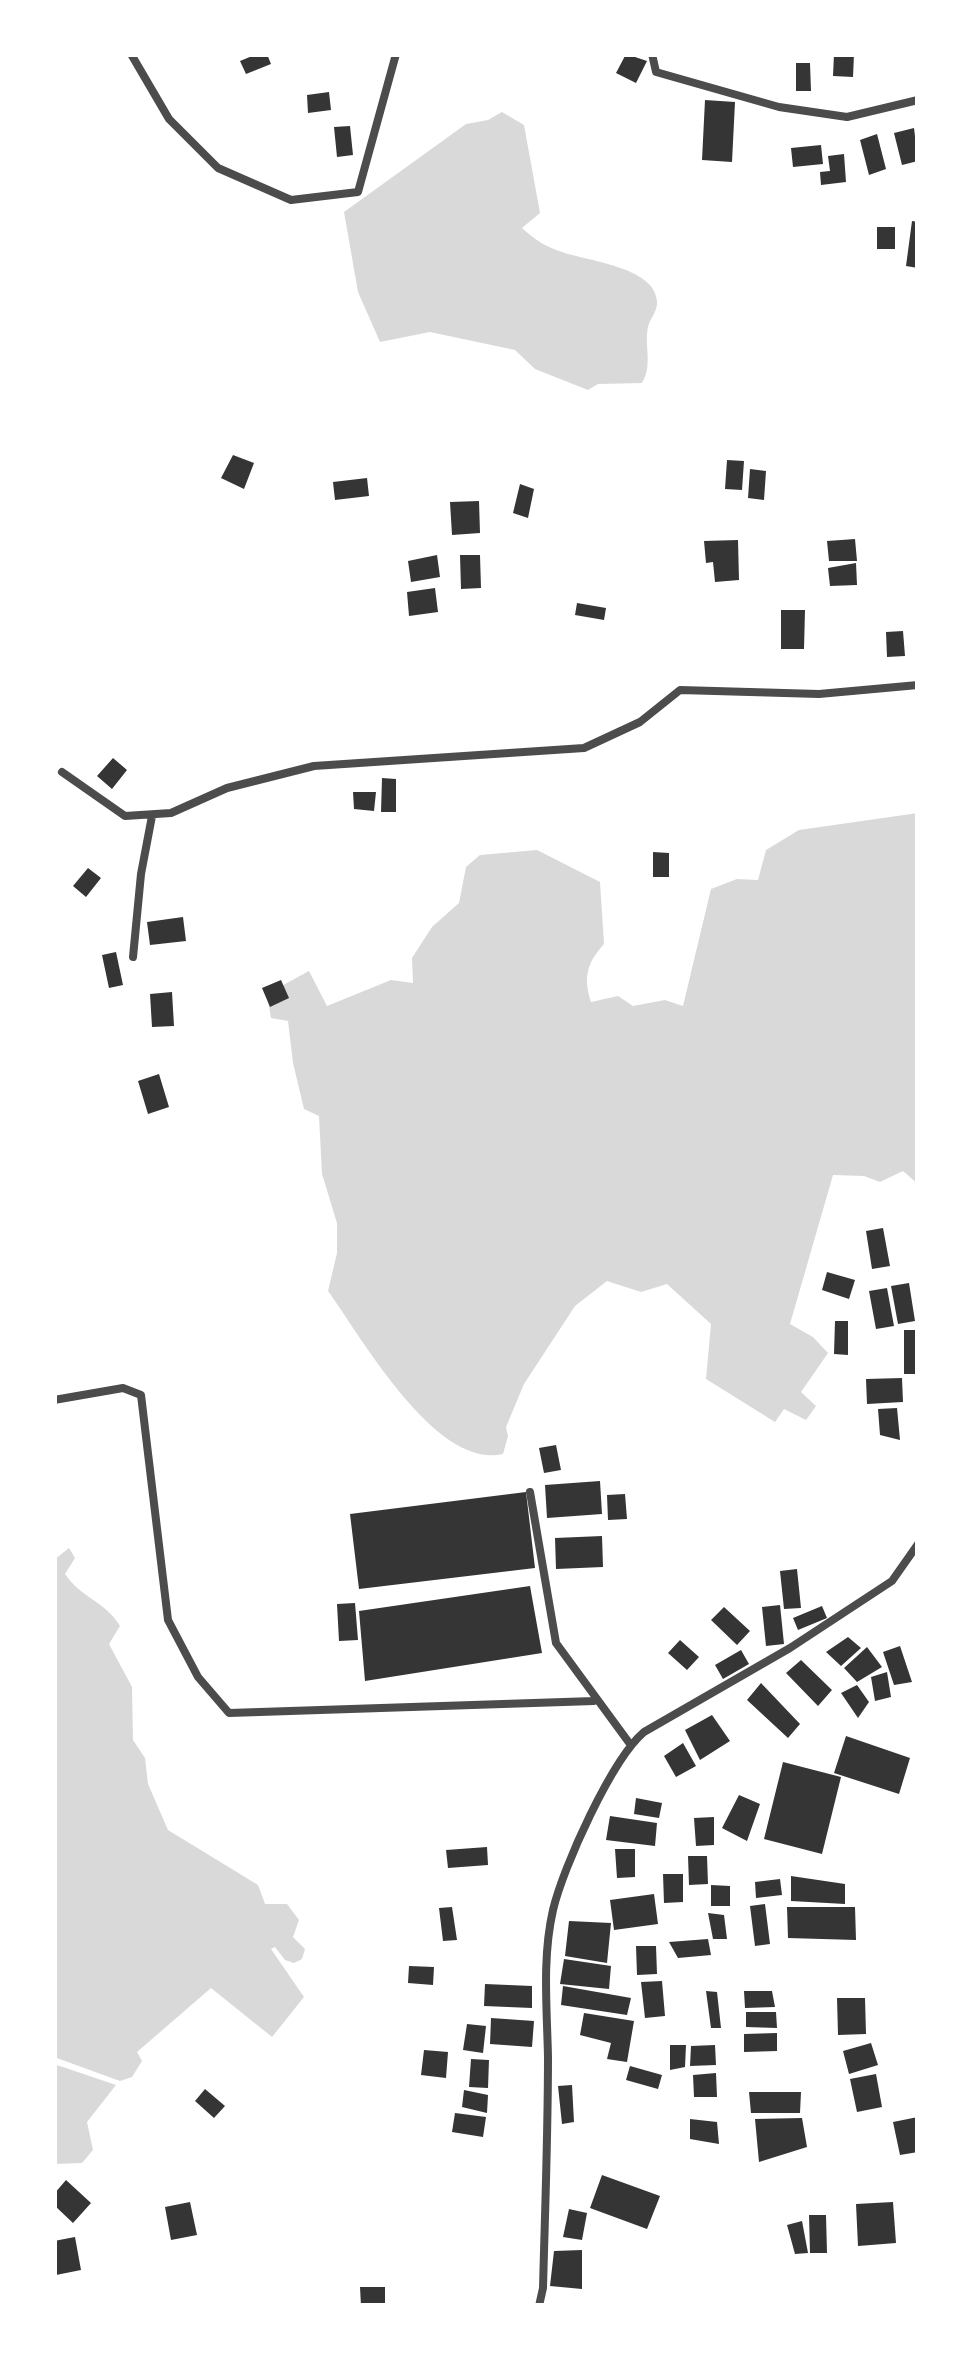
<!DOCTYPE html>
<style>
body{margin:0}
#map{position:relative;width:972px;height:2360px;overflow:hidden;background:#fff;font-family:Karla,sans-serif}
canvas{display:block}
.frame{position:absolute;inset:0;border:57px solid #fff;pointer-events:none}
</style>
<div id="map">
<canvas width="972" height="2360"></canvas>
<div class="frame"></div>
</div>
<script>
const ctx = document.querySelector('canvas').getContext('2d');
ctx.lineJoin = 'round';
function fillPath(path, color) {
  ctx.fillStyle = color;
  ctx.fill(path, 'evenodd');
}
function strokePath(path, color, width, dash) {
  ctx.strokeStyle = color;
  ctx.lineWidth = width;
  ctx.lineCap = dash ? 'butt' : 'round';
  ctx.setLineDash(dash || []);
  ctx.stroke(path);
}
const water = new Path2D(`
 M502 112 524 125 540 213 522 228C535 240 546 247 562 252 587 261 655 267 657 301 658 311 650 318 648 327 644 346 653 365 642 383L598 384 588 390 535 369 515 350 430 332 380 342 358 292 344 212 466 124 488 120Z
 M918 813V1184L903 1171 880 1182 864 1176 833 1175 790 1324 813 1337 828 1353 801 1392 816 1406 806 1420 784 1409 775 1422 706 1379 711 1324 667 1284 641 1292 607 1281 575 1306 524 1384 506 1427 508 1436 503 1454C436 1470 362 1338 328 1291L337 1253V1223L322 1174 319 1116 304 1109 293 1063 288 1021 271 1018 268 1001 276 989 309 971 327 1006 391 980 413 983 412 958 432 927 459 903 466 867 480 855 537 850 600 882 604 944C587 963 583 977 591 1002L618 996 633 1006 665 1000 683 1006 711 889 737 879 758 880 766 850 799 830Z
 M69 1548 75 1558 65 1574C80 1597 106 1602 120 1626L109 1644 132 1687 133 1740 145 1758 148 1784 168 1830 258 1885 265 1904H287L299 1920 293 1937 305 1949 302 1959 294 1963 285 1960 275 1947 271 1949 304 1997 272 2037 211 1988 137 2052 142 2061 132 2077 120 2081 54 2057V1560Z
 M54 2064 116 2085 87 2122 93 2150 82 2163 54 2164Z`);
const building = new Path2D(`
 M257 54H267L271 64 246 74 240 61Z
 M626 54 647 61 636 83 616 73Z
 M834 54H854L853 77 833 76Z
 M796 63H810L811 91H796Z
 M329 92 331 110 308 113 307 95Z
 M705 100 735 102 732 162 702 160Z
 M350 126 353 155 337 157 334 127Z
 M914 128 918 161 902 165 894 133Z
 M877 134 886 169 869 175 860 140Z
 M821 145 823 164 793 167 791 148Z
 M844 154 846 182 821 185 820 172 830 171 828 156Z
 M912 221 918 222V268L906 266Z
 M877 227H895V249H877Z
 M233 455 254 463 244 489 221 478Z
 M727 460 744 461 742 490 725 489Z
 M750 469 766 471 764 500 748 498Z
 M367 478 369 496 335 500 333 482Z
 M520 484 534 489 528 518 513 513Z
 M479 501 480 533 452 535 450 502Z
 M855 539 857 561H829L827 541Z
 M738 540 739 580 715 582 713 562 706 563 704 541Z
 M437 555 440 577 411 582 408 561Z
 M460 555H480L481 588 461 589Z
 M856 563 857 585 830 586 828 568Z
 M435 588 438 612 409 616 407 592Z
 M577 603 606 608 604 620 575 615Z
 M781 610H805L804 649H781Z
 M903 631 905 656 887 657 886 632Z
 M113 758 127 770 112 789 97 776Z
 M382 778 396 779V812H381Z
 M353 792H376L374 811 354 809Z
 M653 852 669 853V877H653Z
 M88 868 101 878 86 897 73 886Z
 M183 917 186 941 150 945 147 922Z
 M116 952 123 985 109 988 102 955Z
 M281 980 289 998 270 1007 262 988Z
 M172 992 174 1026 152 1027 150 994Z
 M159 1074 169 1107 148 1114 138 1081Z
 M883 1228 890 1266 872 1269 866 1231Z
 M827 1272 855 1280 849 1299 822 1290Z
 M909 1283 915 1321 898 1324 891 1286Z
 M887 1288 894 1326 876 1329 869 1291Z
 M835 1321H848V1355L834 1354Z
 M904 1330H918V1374H904Z
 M902 1378 903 1402 867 1404 866 1379Z
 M897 1408 900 1440 880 1435 878 1409Z
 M556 1445 561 1470 544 1473 539 1448Z
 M600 1481 602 1514 547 1518 545 1485Z
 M526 1492 535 1568 359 1589 350 1514Z
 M625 1494 627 1519 608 1520 607 1495Z
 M602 1536 603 1567 556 1569 555 1538Z
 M797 1569 801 1608 784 1609 780 1571Z
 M530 1586 542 1653 365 1681 359 1611Z
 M355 1603 358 1640 339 1641 337 1604Z
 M780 1605 784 1644 766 1646 762 1607Z
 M822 1606 827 1618 798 1630 793 1618Z
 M724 1607 750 1631 737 1645 711 1620Z
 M848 1637 861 1648 841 1666 826 1652Z
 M680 1640 699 1657 687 1670 668 1653Z
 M900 1646 912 1682 894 1685 883 1652Z
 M867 1647 882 1667 857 1682 844 1668Z
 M741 1650 749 1664 723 1679 715 1665Z
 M801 1660 832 1690 818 1706 786 1673Z
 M887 1672 891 1697 875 1701 871 1677Z
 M761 1683 800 1724 788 1738 747 1700Z
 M857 1685 869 1702 858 1718 841 1693Z
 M712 1715 730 1741 700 1760 685 1730Z
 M846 1736 910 1758 899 1794 834 1773Z
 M683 1743 696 1766 676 1777 664 1756Z
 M783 1762 841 1777 822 1854 764 1839Z
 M739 1795 760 1804 747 1841 722 1828Z
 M636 1798 662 1803 659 1818 634 1814Z
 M610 1816 657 1823 655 1846 606 1840Z
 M714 1817V1845L696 1846 694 1818Z
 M487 1847 488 1865 448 1868 446 1850Z
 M615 1849H635V1877L617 1878Z
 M688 1856H707L708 1884 689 1885Z
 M663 1874H683V1902L664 1903Z
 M791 1876 845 1884V1904L791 1901Z
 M780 1879 782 1895 756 1898 755 1882Z
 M711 1885 730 1886V1906H711Z
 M654 1894 658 1924 614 1930 610 1900Z
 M765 1904 770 1944 755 1946 750 1906Z
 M452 1907 457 1940 443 1941 439 1908Z
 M787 1907H855L856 1940 788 1938Z
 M708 1913 724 1915 727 1939H713Z
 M569 1921 611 1923 607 1963 565 1956Z
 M708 1939 711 1955 678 1958 669 1942Z
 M636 1946H656L657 1974 637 1975Z
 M564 1959 611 1966 609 1989 560 1984Z
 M409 1966 434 1967 433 1985 408 1983Z
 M662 1981 665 2016 645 2018 641 1982Z
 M485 1984 532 1986V2008L484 2006Z
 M563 1986 631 1998 627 2015 561 2005Z
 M706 1991 717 1992 721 2028H711Z
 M744 1991H772L775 2007 745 2008Z
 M837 1998H865L866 2034 838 2035Z
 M746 2012H776L777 2028 746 2027Z
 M584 2013 634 2021 627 2062 607 2059 611 2043 580 2035Z
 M491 2018 534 2021 532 2047 490 2044Z
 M467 2024 486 2026 483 2053 463 2050Z
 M777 2033V2051L744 2052V2034Z
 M871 2043 878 2065 849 2074 843 2051Z
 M670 2045H686L685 2067 670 2070Z
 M715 2045 716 2065 690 2066 691 2046Z
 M424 2050 448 2052 446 2078 421 2075Z
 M471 2059 489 2060 488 2088 469 2087Z
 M630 2066 662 2075 658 2089 626 2080Z
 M716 2073 717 2097H694L693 2075Z
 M876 2074 882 2107 857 2112 850 2079Z
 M572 2085 574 2122 562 2124 558 2086Z
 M205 2089 225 2106 214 2118 195 2101Z
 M464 2090 488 2095 487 2113 462 2107Z
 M749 2092H801L800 2113H751Z
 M455 2113 486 2117 483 2137 452 2132Z
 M918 2117V2152L900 2155 893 2122Z
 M802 2118 807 2147 759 2162 755 2119Z
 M690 2119 717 2122 719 2144 690 2139Z
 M602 2175 660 2196 647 2229 590 2208Z
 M66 2180 91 2203 73 2223 54 2205V2194Z
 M190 2202 197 2235 171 2240 165 2207Z
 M893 2202 896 2243 858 2246 856 2204Z
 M569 2209 587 2213 582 2240 563 2237Z
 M809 2215H826L827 2253H810Z
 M802 2221 808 2253 795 2254 787 2225Z
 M75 2237 81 2270 56 2275 54 2241Z
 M582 2250V2289L550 2286 554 2251Z
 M360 2287H385V2306H361Z`);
const minor = new Path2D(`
 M131 54 169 119 218 168 291 200 358 192 396 54
 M652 54 656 72 779 107 847 117 918 100
 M62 772 125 816 171 813 227 788 314 766 584 748 640 722 680 690 819 694 918 685
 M133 957 141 874 152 816
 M54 1400 123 1388 141 1395 168 1620 198 1677 229 1713 594 1701
 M530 1492 556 1643 630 1744
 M539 2306 543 2288C545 2211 548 2134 548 2057 547 2008 542 1958 553 1910 563 1867 612 1759 644 1732L790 1648 892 1581 918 1544`);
fillPath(water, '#d9d9d9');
fillPath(building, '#353535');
strokePath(minor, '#4c4c4c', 8);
</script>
